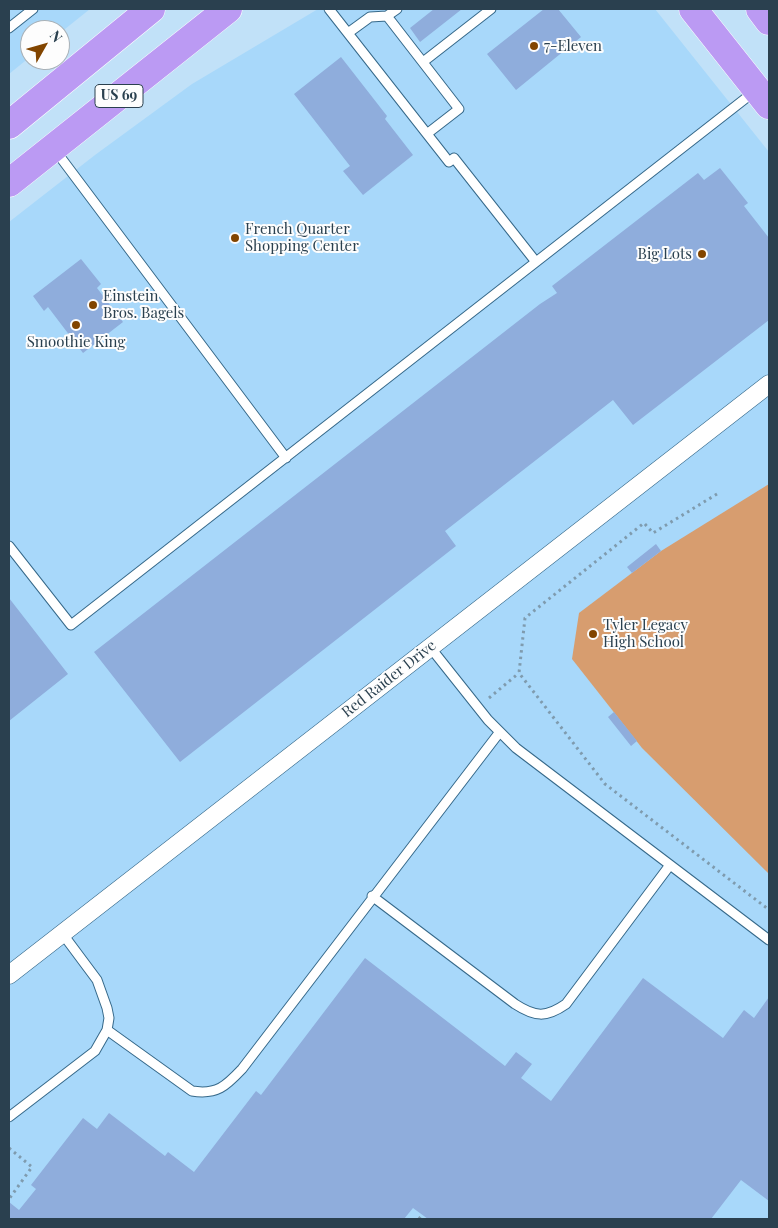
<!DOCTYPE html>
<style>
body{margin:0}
#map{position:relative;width:778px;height:1228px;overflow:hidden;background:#c1e1f8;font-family:"Playfair Display",serif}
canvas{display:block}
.frame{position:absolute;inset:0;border:10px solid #2a404f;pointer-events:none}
.north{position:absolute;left:20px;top:20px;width:50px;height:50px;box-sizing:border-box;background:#fdfdfd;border:1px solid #a9b1b7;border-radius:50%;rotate:52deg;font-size:14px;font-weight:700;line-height:20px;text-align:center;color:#2a404f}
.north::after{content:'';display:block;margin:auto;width:18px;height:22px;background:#824500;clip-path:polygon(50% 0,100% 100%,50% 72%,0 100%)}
</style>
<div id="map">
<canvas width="778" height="1228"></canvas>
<div class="frame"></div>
<div class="north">N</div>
</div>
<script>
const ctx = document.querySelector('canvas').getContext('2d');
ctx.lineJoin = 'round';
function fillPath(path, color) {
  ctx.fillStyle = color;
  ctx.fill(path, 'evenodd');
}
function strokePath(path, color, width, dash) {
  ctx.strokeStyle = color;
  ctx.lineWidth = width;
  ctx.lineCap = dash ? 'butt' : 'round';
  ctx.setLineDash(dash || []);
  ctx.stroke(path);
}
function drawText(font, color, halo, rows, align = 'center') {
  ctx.font = font + ' "Playfair Display",serif';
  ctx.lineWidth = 4;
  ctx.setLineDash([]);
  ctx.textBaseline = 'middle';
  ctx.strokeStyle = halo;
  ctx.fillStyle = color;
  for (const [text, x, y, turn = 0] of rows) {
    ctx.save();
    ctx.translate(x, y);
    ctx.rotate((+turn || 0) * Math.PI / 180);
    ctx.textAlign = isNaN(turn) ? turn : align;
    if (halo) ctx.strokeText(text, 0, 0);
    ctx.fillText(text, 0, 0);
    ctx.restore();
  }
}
const built = new Path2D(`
 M9 9H90L60 33V30H30V57L9 74Z
 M318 9H655L769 152V1219H9V222L95 155 192 84Z`);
const green = new Path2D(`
 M769 484V874L642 748 572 659 579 613 661 551Z`);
const building = new Path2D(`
 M434 9H462L420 42 410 28Z
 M544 9H558L581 37 516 90 487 54Z
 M341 57 387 116 385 119 413 155 363 195 343 171 350 166 294 94Z
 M720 168 748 203 744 206 769 238V320L633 425 613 400 445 531 456 546 180 762 94 652 540 304 557 293 552 286 698 173 704 180Z
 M81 259 101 284 97 288 123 322 83 353 48 307 44 311 33 296Z
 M656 544 661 551 632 573 627 567Z
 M9 598 68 674 9 721Z
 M614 712 637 741 631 746 608 717Z
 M365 958 505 1066 516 1052 532 1064 521 1078 551 1101 643 978 723 1038 744 1010 754 1018 769 997V1201L741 1180 711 1219H428L413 1208 404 1219H9V1202L19 1210 36 1189 31 1185 83 1118 97 1129 109 1113 165 1156 168 1152 194 1172 256 1091 261 1095Z`);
const path = new Path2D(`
 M717 494 653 533 644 523 525 618 519 673 605 784 768 909 769 908
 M489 698 519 673
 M9 1148 32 1167 9 1199
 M419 1219 422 1215`);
const service = new Path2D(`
 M329 9 449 162 454 158 536 262
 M397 9 387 16 459 109 428 133
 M9 28 33 9
 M348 33 370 17 387 16
 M423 62 491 9
 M55 150 286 458
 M9 546 71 625 755 91
 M430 647 488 720 516 748 769 940
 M372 896 515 1004C535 1017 546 1018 566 1004L670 865
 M107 1030 192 1091C217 1095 226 1086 242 1069L499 733
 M9 1117 95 1051 107 1030 109 1018 107 1008 97 980 62 933`);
const minor = new Path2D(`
 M9 975 769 384`);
const trunk = new Path2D(`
 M693 9 769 105
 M760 9 769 21
 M9 125 151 9
 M9 183 228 9`);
const markers = [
 [534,46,5,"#824500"],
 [235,238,5,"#824500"],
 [702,254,5,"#824500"],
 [93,305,5,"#824500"],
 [76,325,5,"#824500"],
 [593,634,5,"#824500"]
];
const shields = [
 [119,96,48]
];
const shieldNames = [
 ["US 69",119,96]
];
const poiNames = [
 ["7-Eleven",544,46],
 ["French Quarter",245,229],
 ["Shopping Center",245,246],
 ["Big Lots",692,254,"right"],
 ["Einstein",103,296],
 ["Bros. Bagels",103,313],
 ["Smoothie King",76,342,"center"],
 ["Tyler Legacy",603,625],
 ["High School",603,642]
];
const streetNames = [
 ["Red Raider Drive",389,679,-38]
];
fillPath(built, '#a8d8fa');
fillPath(green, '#d79d6f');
fillPath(building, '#8faddc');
strokePath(service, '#36698a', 11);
strokePath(minor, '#36698a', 19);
strokePath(trunk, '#fff', 29);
strokePath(path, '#7f9bae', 3, [2.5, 4]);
strokePath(service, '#fff', 9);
strokePath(minor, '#fff', 18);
strokePath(trunk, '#bb9af3', 28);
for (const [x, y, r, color] of markers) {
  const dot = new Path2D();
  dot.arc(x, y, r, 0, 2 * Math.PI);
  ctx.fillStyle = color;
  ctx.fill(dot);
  strokePath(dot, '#fdfdfd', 2);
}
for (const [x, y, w] of shields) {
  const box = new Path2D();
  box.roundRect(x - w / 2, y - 11.5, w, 23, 4);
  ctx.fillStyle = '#fdfdfd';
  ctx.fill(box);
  strokePath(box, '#2a404f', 1);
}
drawText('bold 14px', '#2a404f', null, shieldNames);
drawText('15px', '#2a404f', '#fdfdfd', poiNames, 'left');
drawText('15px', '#2a404f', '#fdfdfd', streetNames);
</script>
